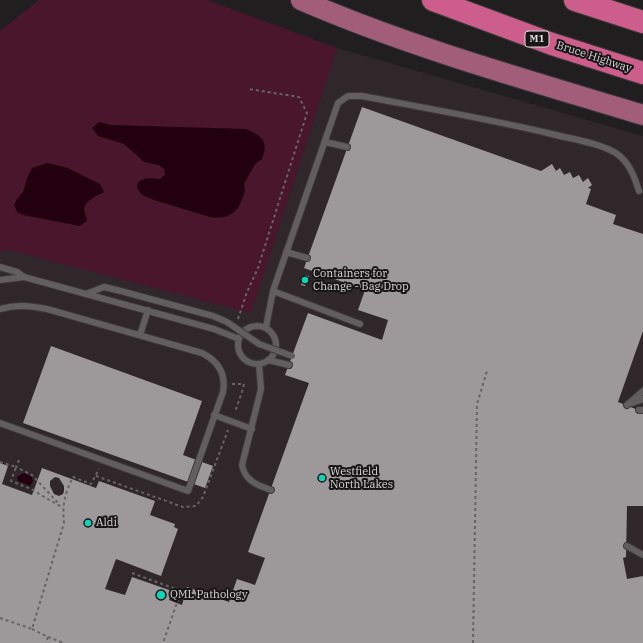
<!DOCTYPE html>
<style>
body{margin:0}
canvas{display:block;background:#211e1f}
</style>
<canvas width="643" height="643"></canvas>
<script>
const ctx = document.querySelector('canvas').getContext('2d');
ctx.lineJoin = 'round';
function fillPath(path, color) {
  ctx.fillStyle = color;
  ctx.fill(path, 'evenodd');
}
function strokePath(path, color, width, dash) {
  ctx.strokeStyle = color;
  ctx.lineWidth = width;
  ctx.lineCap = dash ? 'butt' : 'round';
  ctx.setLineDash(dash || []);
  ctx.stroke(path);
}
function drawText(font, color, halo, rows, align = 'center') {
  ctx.font = font + ' "IBM Plex Serif",serif';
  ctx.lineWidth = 4;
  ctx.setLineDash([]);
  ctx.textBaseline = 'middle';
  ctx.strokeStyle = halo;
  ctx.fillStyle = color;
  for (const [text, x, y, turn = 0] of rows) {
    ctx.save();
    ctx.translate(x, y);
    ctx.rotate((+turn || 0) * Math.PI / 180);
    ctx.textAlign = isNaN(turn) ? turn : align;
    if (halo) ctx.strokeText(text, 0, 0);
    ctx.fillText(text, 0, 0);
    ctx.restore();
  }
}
const built = new Path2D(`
 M337 48 643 136V643H0V252L9 250 251 312Z`);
const green = new Path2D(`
 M39 0H207L337 48 251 313 9 250 0 252V31Z`);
const water = new Path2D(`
 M99 122 111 125 246 129C262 136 269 141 262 159L255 164 244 184C246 192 244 195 241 202 235 216 224 219 210 217L154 200 142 195 137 188 138 182C145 177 152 178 160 179L165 175 164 169 159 165 144 162 124 144 98 136 92 128Z
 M47 163 68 168 100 184 104 192C97 196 85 200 84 209 84 212 87 217 87 221L80 226 23 215 17 212 14 205 17 199 23 192 27 178 32 168Z
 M24 473 32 477 33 481 31 485 30 486 18 481 17 478 18 476Z`);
const building = new Path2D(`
 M362 107 541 171 552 164 556 171 560 168 564 175 570 172 573 178 579 175 583 182 588 178 592 185 588 188 591 189 586 204 616 215 613 224 643 234V331L618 402 643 412V506H627L626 557 623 558 627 579 643 576V643H0V463L8 466 2 484 32 495 42 468 96 488 99 481 155 501 150 515 175 524 174 527 178 529 161 576 116 559 105 589 125 595 132 577 172 591 169 600 182 605 187 587 229 602 237 579 255 585 265 558 248 552 309 383 285 375 308 313 382 340 388 320 358 310 365 290 304 268ZM55 477 59 478 64 486V491L63 494 59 496 54 494 50 486V481Z
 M305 275 309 276 305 286 301 285Z
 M51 346 202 401 183 455 213 466 205 488 23 423Z`);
const path = new Path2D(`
 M238 319 247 292 258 268 307 113 299 97 249 89
 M232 384H244L242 392 235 412
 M19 460 16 467 32 475 60 505
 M0 462 16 467 11 481 31 489 63 508
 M96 476 183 507 196 506 203 497 228 430
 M132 573 181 591 163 643
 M0 618 32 629 64 523C62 505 65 493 73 477L91 484 99 469
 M32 629 48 637 46 643
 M48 637 64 643
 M473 643 477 404 487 371`);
const lane = new Path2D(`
 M325 142 347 147
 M286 252 307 258
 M0 267 17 272 24 277 214 329 239 339
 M0 280 24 277
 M273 291 360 324
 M86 294 104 287 117 290
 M0 309C17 304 30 306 47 309L202 353C218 361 226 374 223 392L188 491 0 423
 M238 345a19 19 0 1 1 38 0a19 19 0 1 1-38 0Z
 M266 327 273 291 338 103 348 96H362C425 108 489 119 552 134 572 139 599 143 616 153 630 163 634 176 639 191
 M140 335 148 310
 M268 360 289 365
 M259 364 261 389 242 465C245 481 257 485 271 490
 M632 403 643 399
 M627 405 643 391
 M639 410H643
 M214 415 252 429
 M627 546 643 555`);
const primary = new Path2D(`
 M301 0C412 48 528 80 643 115`);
const highway = new Path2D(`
 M433 0 552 44 643 73
 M575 0 643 22`);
const laneBridge = new Path2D(`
 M117 290 213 316 227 322 259 344 292 356`);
const markers = [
 [305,280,4,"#0dd5b5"],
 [322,478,4,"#0dd5b5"],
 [88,523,4,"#0dd5b5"],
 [161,595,5,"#0dd5b5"]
];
const shields = [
 [537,39,24]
];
const shieldNames = [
 ["M1",537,39]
];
const streetNames = [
 ["Bruce Highway",594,57,18]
];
const poiNames = [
 ["Containers for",313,274],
 ["Change - Bag Drop",313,287],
 ["Westfield",330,472],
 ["North Lakes",330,485],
 ["Aldi",96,523],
 ["QML Pathology",170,595]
];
fillPath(built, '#30272a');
fillPath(green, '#49162c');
fillPath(water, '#22000e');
fillPath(building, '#9d999a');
strokePath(lane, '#3c3a3b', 8);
strokePath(primary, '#3c3a3b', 22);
strokePath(highway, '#3c3a3b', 24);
strokePath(path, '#676465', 2, [3, 3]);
strokePath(lane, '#625e5f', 6);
strokePath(primary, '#a25e79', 20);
strokePath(highway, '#cd5e8b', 22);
strokePath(laneBridge, '#3c3a3b', 8, []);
strokePath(laneBridge, '#625e5f', 6);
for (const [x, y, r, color] of markers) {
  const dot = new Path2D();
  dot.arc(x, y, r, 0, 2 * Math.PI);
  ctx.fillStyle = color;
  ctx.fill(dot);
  strokePath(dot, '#171516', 1.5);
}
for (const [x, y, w] of shields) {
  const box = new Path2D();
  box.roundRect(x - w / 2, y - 8, w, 16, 3);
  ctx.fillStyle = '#171516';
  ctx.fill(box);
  strokePath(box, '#dbd9da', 1);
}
drawText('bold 10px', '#dbd9da', null, shieldNames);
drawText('11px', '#dbd9da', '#171516', streetNames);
drawText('11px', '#dbd9da', '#171516', poiNames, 'left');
</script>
